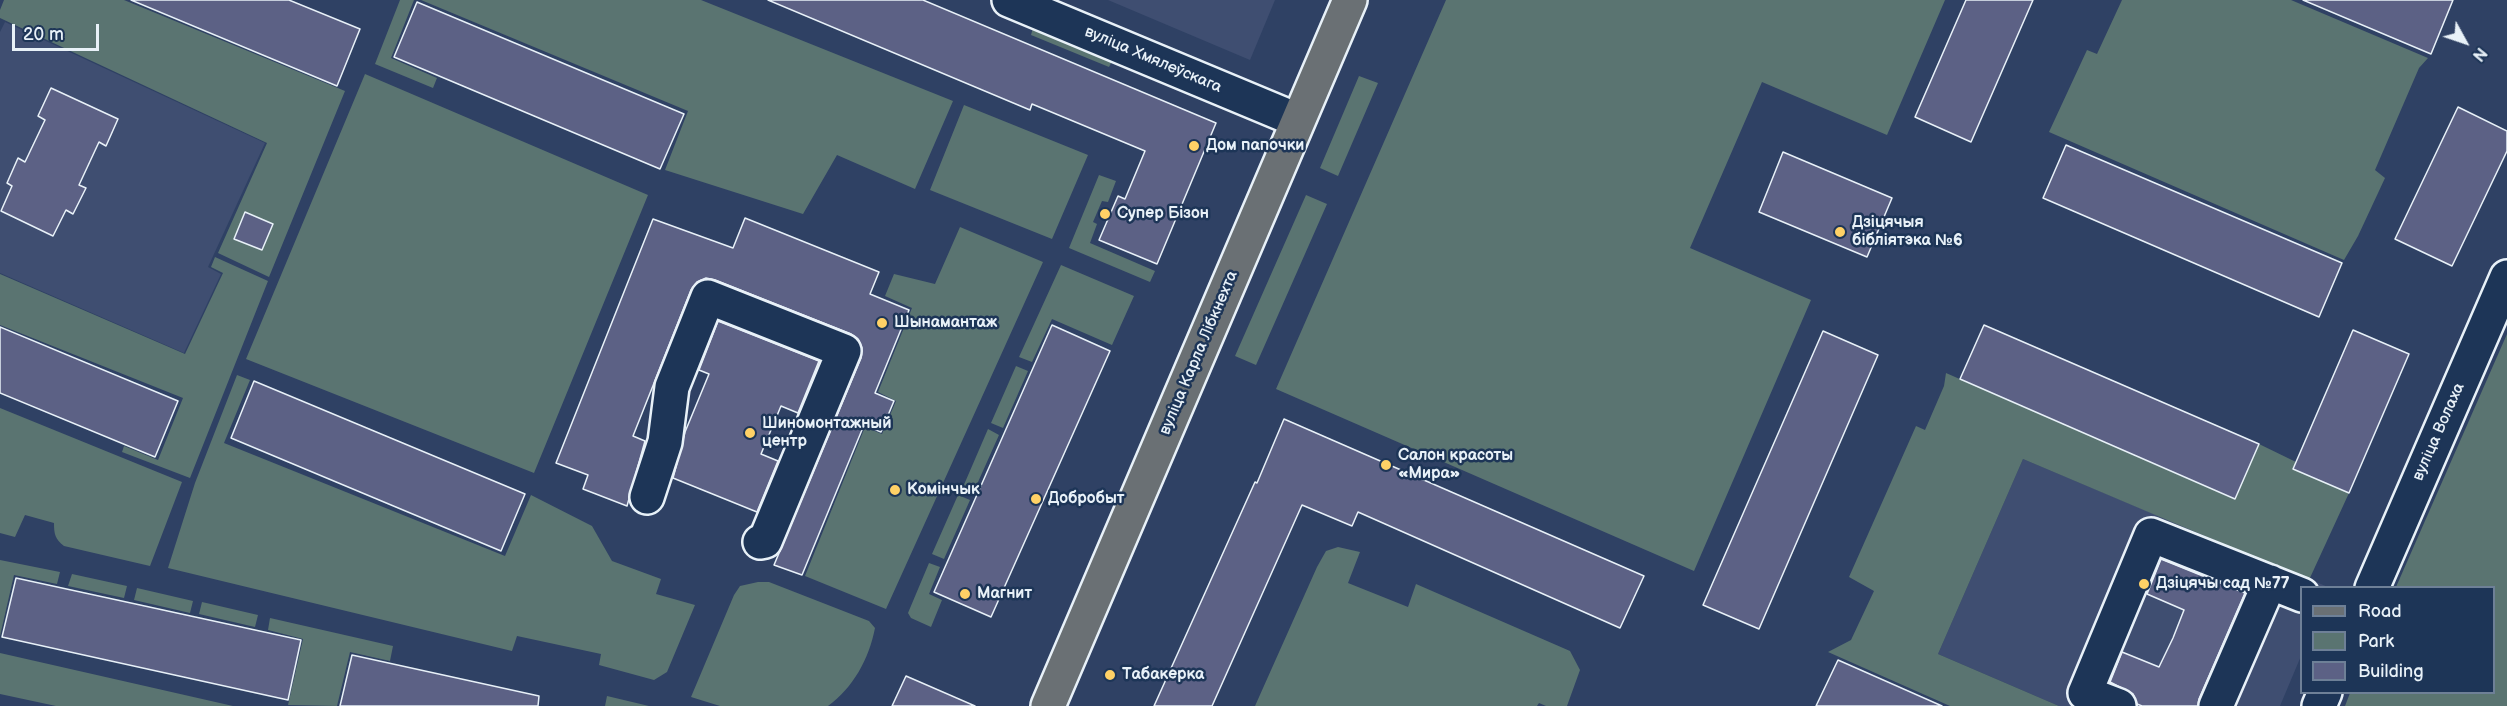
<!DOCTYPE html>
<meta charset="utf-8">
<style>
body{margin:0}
#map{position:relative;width:2507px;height:706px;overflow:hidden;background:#2f4164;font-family:"Balsamiq Sans",sans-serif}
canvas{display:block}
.legend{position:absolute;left:2300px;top:586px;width:195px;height:108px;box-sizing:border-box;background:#1d3557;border:2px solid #6e8097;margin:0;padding:8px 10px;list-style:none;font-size:18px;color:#e8f1f8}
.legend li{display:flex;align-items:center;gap:12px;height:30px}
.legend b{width:30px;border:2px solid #6e8097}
.north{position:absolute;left:2435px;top:12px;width:60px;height:60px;-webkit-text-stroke:4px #1d3557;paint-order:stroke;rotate:130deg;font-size:16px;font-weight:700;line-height:24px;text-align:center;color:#e8f1f8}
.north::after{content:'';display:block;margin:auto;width:21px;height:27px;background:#e8f1f8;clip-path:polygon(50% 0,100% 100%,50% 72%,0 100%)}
.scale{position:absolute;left:12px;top:24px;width:87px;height:27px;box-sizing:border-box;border:3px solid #e8f1f8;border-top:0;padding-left:8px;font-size:18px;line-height:21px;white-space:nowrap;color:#e8f1f8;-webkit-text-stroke:4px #1d3557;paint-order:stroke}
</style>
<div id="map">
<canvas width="2507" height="706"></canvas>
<ul class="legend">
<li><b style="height:8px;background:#6a7074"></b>Road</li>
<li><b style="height:16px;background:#5a7471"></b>Park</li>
<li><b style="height:16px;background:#5c6185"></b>Building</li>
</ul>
<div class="north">N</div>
<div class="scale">20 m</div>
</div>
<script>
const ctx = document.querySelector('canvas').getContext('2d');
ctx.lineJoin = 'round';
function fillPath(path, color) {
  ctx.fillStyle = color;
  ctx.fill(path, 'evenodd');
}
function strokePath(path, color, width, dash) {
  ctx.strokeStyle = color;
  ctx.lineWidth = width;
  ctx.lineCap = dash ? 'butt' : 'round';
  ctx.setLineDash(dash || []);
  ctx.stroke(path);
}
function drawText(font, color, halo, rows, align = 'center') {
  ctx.font = font + ' "Balsamiq Sans",sans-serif';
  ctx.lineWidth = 5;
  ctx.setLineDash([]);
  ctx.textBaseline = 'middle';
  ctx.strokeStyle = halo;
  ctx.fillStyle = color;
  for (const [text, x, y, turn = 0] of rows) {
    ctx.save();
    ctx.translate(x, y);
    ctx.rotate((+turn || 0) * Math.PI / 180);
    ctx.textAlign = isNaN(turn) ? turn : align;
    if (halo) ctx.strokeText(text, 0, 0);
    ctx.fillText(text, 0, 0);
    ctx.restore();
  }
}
const built = new Path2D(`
 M1108 0H1275L1250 60Z
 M5 22 265 143 208 267 221 274 184 353 0 273V32Z
 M2023 459 2328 587 2302 588 2301 656 2280 706H2059L1938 654Z`);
const green = new Path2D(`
 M4 0H124L345 91 269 277 218 253 267 143 0 18V10Z
 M400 0H414L391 58 437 78 433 88 375 64Z
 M421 0H701L953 101 915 189 837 155 803 214 665 170 688 111Z
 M1446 0H1945L1887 135 1762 82 1690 248 1811 300 1694 571 1276 389Z
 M2122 0H2291L2428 58 2419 68 2375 170 2385 178 2358 236 2344 260 2049 132 2087 50 2097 54Z
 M1034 24 1114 57 1109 67 1031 35Z
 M365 74 648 195 534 473 246 359Z
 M1359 76 1378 83 1338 176 1320 168Z
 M964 105 1088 155 1052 239 930 190Z
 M1099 175 1116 181 1108 202 1102 201 1093 222 1097 224 1090 243 1155 271 1150 282 1069 248Z
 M1306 195 1327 204 1256 365 1235 356Z
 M960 227 1043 262 886 609 805 576 865 427 882 434 896 401 878 392 912 308 885 296 894 274 935 284Z
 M215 257 268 281 190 478 122 452 124 446 158 460 183 398 0 325V274L185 354 223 273 211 267Z
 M1061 265 1134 296 1112 345 1052 319 1032 362 1019 357Z
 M2507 334V706H2345L2350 693 2494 692V588L2396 587Z
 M1016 366 1028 371 1003 428 991 423Z
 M1946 373 2234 499 2259 444 2296 462 2293 468 2349 493 2309 580 2023 459 1938 654 2059 706H1950L1828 652 1851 640 1874 591 1849 577 1916 426 1925 430 1944 386Z
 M237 375 250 380 224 443 505 556 531 495 592 526 612 561 661 579 656 594 695 605 667 672 654 680 599 665 601 654 517 636 512 651 168 568 195 483Z
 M0 408 182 482 150 566 64 546C55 539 54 534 54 523L25 515 15 537 0 533Z
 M988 429 999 435 974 491 963 487Z
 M958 495 970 500 944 559 932 554Z
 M1338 547 1360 552 1348 583 1408 607 1416 584 1570 651 1580 670 1567 706H1546L1539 703 1537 706H1255L1317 567 1326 551Z
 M0 560 60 572 57 584 14 575 0 636Z
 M929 563 940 567 929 594 942 600 931 627 911 618 908 613Z
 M72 574 127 586 124 598 68 586Z
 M758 582H769L869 621 875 628C869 659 853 688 828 706H720L691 697 734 595 740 586Z
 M137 588 193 601 190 613 134 600Z
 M202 602 258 615 255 627 199 614Z
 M270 618 393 646 390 661 350 652 337 706 288 705 303 639 268 630Z
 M0 653 233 706H56L0 694Z
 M607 696 649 706H605Z`);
const building = new Path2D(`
 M131 0H289L360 29 337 86Z
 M768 0H923L1216 123 1157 264 1099 240 1118 196 1125 199 1145 151 1032 104 1030 110Z
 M1966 0H2033L1971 142 1915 117Z
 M2303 0H2453L2431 54Z
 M417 2 684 114 660 169 394 57Z
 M51 88 118 119 106 146 99 142 79 185 86 188 73 214 66 210 53 236 1 211 12 186 7 183 18 158 25 162 45 120 38 116Z
 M2458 107 2507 131V151L2452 266 2395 239Z
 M2066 145 2342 263 2319 317 2043 198Z
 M1783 152 1892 198 1867 257 1759 212Z
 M245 212 273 224 262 250 234 239Z
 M745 218 879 272 870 294 909 310 875 393 894 401 881 432 864 425 802 575 774 565 861 358 862 348 858 339 851 334 715 280 706 278 697 282 691 290 633 436 645 441 627 506 583 489 588 475 556 463 653 219 733 248Z
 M718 321 819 361 798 413 781 406 761 454 778 461 757 512 673 478 685 432 709 374 699 370Z
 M1052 325 1110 351 991 617 934 592Z
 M1984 325 2259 444 2235 499 1960 379Z
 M0 327 178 401 155 457 0 393Z
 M2353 330 2409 354 2349 493 2293 469Z
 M1823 331 1878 355 1759 629 1703 605Z
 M254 381 525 494 501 551 231 438Z
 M1284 419 1644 576 1620 628 1358 512 1352 526 1302 505 1212 706H1154L1255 482 1257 483Z
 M2161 559 2245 593 2199 699 2198 706H2142L2137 704 2133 694 2110 682 2122 652 2159 667 2173 638 2184 610 2147 594Z
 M16 578 301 640 288 700 2 637Z
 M352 655 539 696 538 706H340Z
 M1838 660 1942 706H1816Z
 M906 676 975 706H892Z`);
const minor = new Path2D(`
 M1009 0 1297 120
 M647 497 665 442 672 387 708 297 844 351 765 541 760 542
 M2372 588 2507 277
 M2119 706 2085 693 2151 535 2302 595
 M2216 706 2270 582
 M2319 706 2325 692`);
const major = new Path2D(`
 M1048 706 1350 0`);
const markers = [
 [1194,146,6,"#ffd166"],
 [1105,214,6,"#ffd166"],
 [1840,232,6,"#ffd166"],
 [882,323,6,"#ffd166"],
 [750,433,6,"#ffd166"],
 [1386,465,6,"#ffd166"],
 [895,490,6,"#ffd166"],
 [1036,499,6,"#ffd166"],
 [2144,584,6,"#ffd166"],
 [965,594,6,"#ffd166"],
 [1110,675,6,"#ffd166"]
];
const streetNames = [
 ["вуліца Хмялеўскага",1153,60,23],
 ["вуліца Карла Лібкнехта",1199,353,-67],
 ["вуліца Волаха",2439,432,-66]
];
const poiNames = [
 ["Дом папочки",1206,146],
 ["Супер Бізон",1117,214],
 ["Дзіцячыя",1852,223],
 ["бібліятэка №6",1852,241],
 ["Шынамантаж",894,323],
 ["Шиномонтажный",762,424],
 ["центр",762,442],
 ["Салон красоты",1398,456],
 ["«Мира»",1398,474],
 ["Комінчык",907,490],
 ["Добробыт",1048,499],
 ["Дзіцячы сад №77",2156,584],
 ["Магнит",977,594],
 ["Табакерка",1122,675]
];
fillPath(built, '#3f4e71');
fillPath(green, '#5a7471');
fillPath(building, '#5c6185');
strokePath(building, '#e8f1f8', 1.5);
strokePath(minor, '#e8f1f8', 38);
strokePath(major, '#e8f1f8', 38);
strokePath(minor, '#1d3557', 33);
strokePath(major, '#6a7074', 33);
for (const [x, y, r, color] of markers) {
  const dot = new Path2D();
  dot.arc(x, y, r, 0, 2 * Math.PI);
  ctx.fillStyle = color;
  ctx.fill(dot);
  strokePath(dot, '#1d3557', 2);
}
drawText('16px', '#e8f1f8', '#1d3557', streetNames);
drawText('bold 16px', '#e8f1f8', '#1d3557', poiNames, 'left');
</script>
